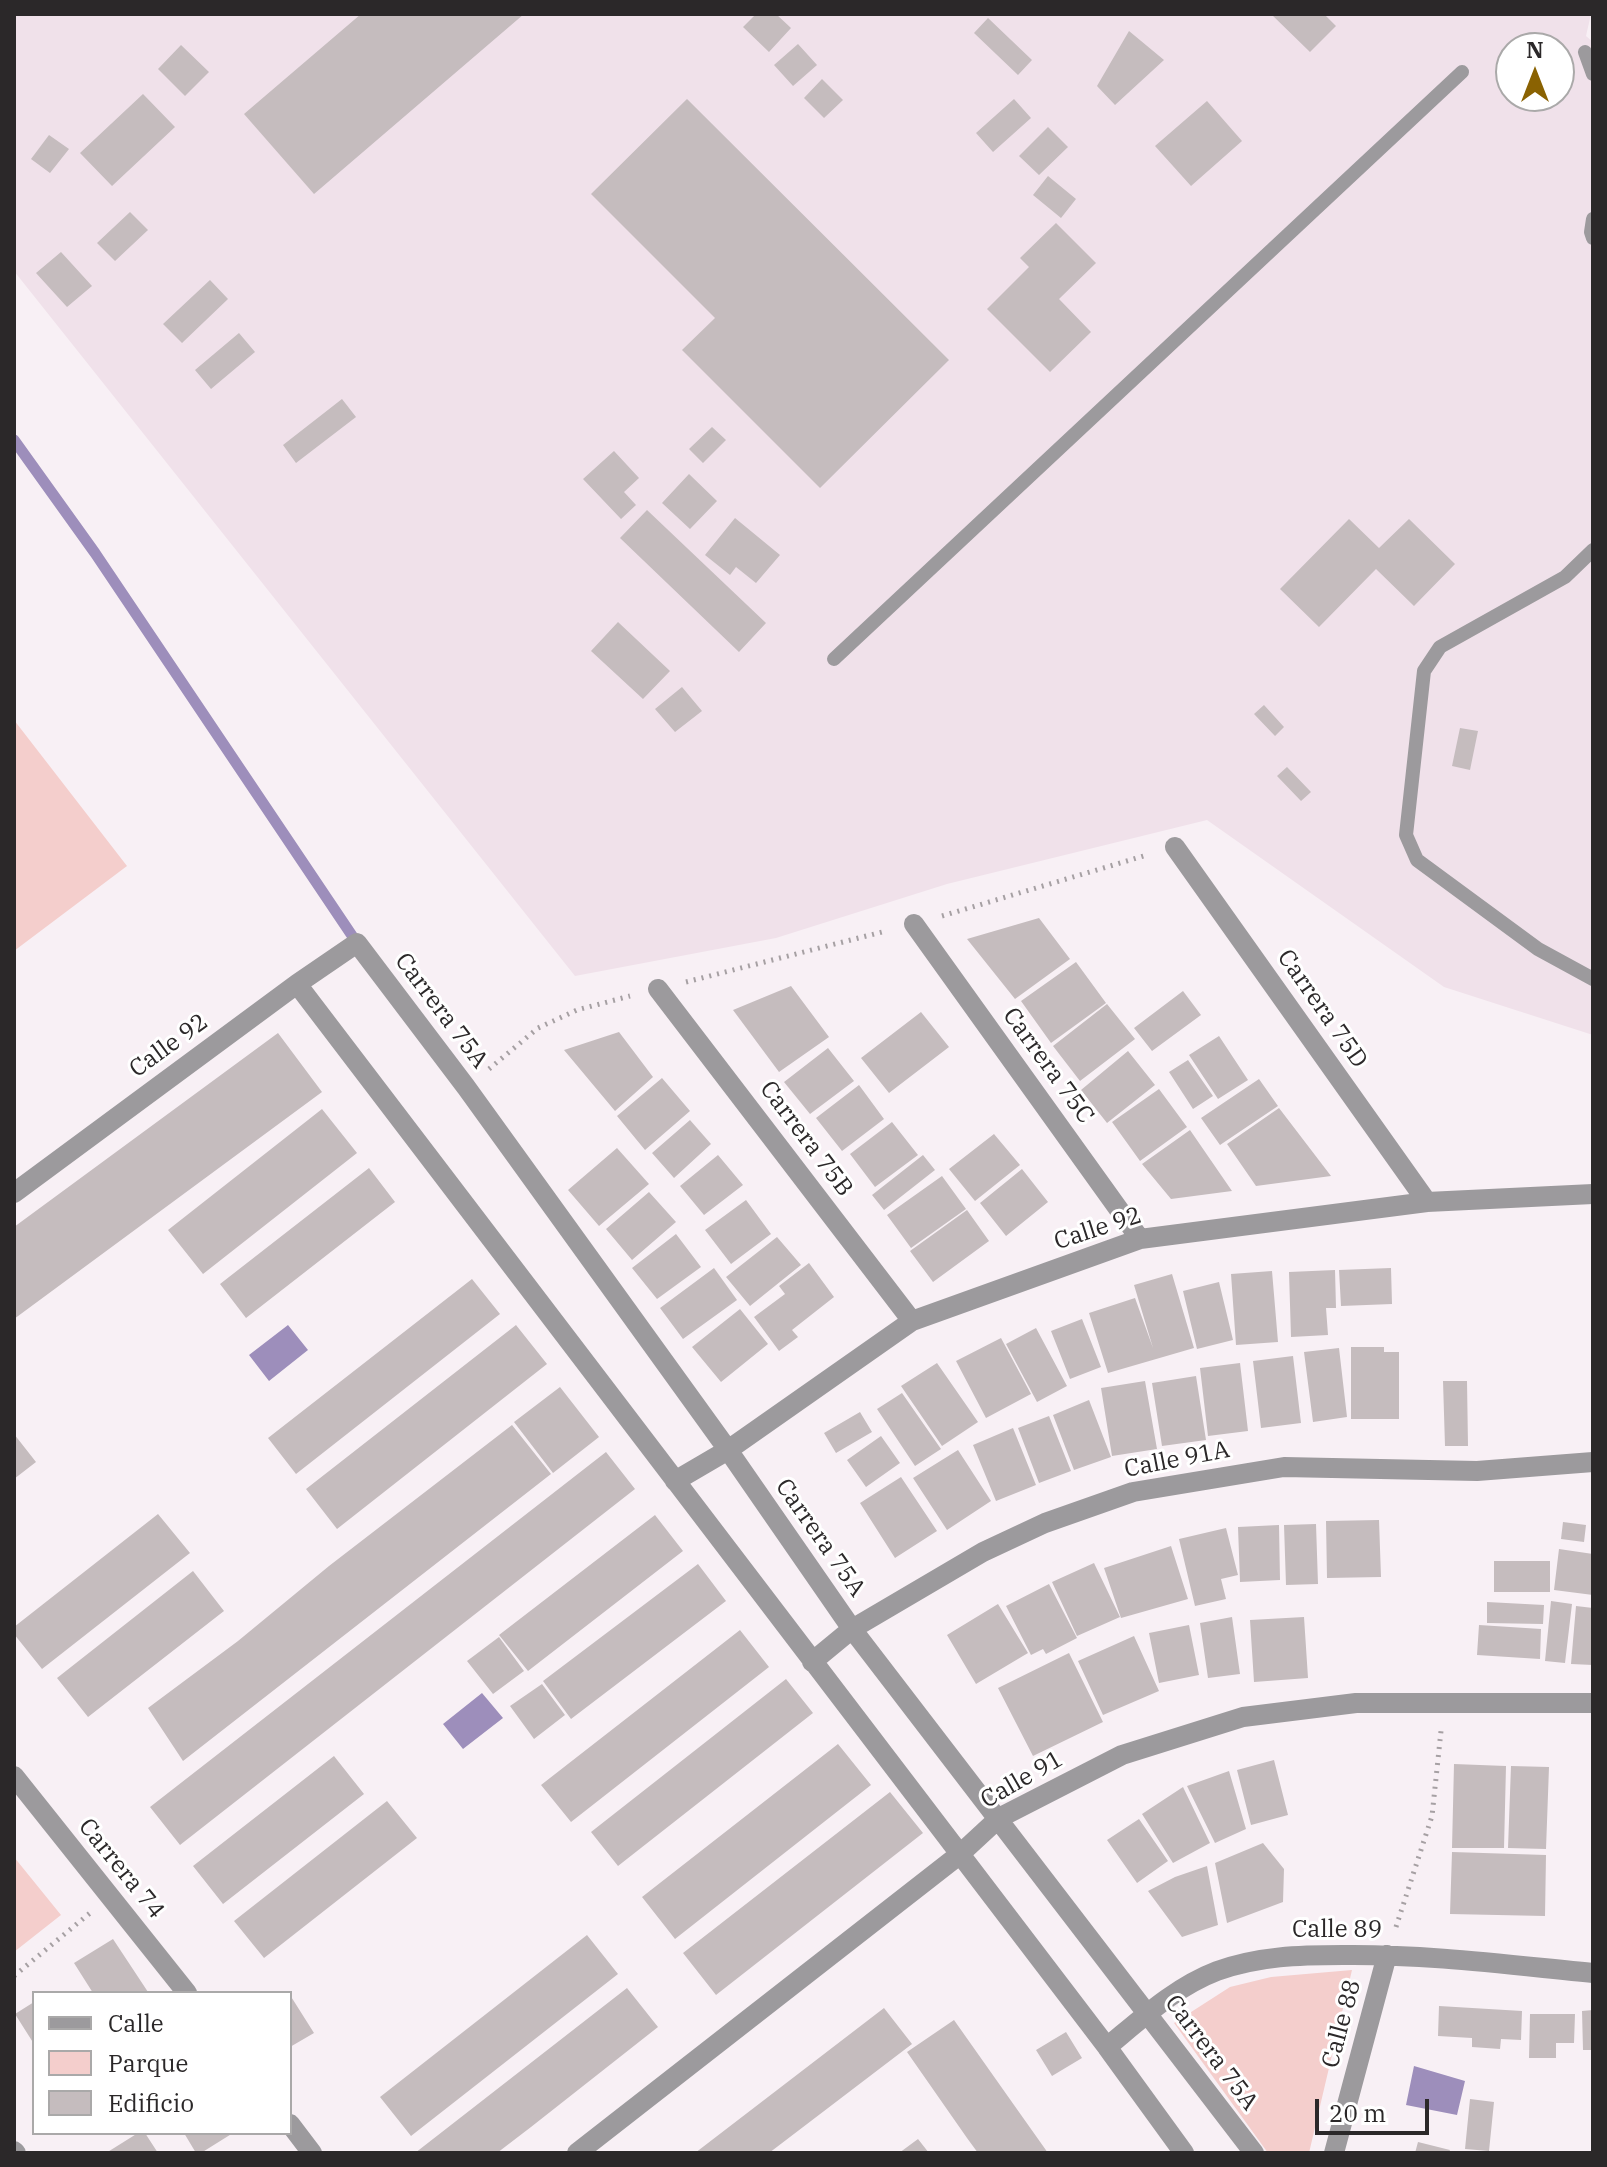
<!DOCTYPE html>
<style>
body{margin:0}
#map{position:relative;width:1607px;height:2167px;overflow:hidden;background:#f8f0f5;font-family:"IBM Plex Serif",serif}
canvas{display:block}
.frame{position:absolute;inset:0;border:16px solid #2b2829;pointer-events:none}
.legend{position:absolute;left:32px;top:1991px;width:260px;height:144px;box-sizing:border-box;background:#fff;border:2px solid #aaa9a9;margin:0;padding:10px 14px;list-style:none;font-size:24px;color:#2b2829}
.legend li{display:flex;align-items:center;gap:16px;height:40px}
.legend b{width:40px;border:2px solid #aaa9a9}
.north{position:absolute;left:1495px;top:32px;width:80px;height:80px;box-sizing:border-box;background:#fff;border:2px solid #aaa9a9;border-radius:50%;rotate:0deg;font-size:22px;font-weight:700;line-height:32px;text-align:center;color:#2b2829}
.north::after{content:'';display:block;margin:auto;width:28px;height:36px;background:#8a6202;clip-path:polygon(50% 0,100% 100%,50% 72%,0 100%)}
.scale{position:absolute;left:1315px;top:2099px;width:114px;height:36px;box-sizing:border-box;border:4px solid #2b2829;border-top:0;padding-left:10px;font-size:24px;line-height:28px;white-space:nowrap;color:#2b2829;-webkit-text-stroke:6px #fff;paint-order:stroke}
</style>
<div id="map">
<canvas width="1607" height="2167"></canvas>
<div class="frame"></div>
<ul class="legend">
<li><b style="height:10px;background:#9c9a9d"></b>Calle</li>
<li><b style="height:22px;background:#f4cecc"></b>Parque</li>
<li><b style="height:22px;background:#c5bcbe"></b>Edificio</li>
</ul>
<div class="north">N</div>
<div class="scale">20 m</div>
</div>
<script>
const ctx = document.querySelector('canvas').getContext('2d');
ctx.lineJoin = 'round';
function fillPath(path, color) {
  ctx.fillStyle = color;
  ctx.fill(path, 'evenodd');
}
function strokePath(path, color, width, dash) {
  ctx.strokeStyle = color;
  ctx.lineWidth = width;
  ctx.lineCap = dash ? 'butt' : 'round';
  ctx.setLineDash(dash || []);
  ctx.stroke(path);
}
function drawText(font, color, halo, rows, align = 'center') {
  ctx.font = font + ' "IBM Plex Serif",serif';
  ctx.lineWidth = 6;
  ctx.setLineDash([]);
  ctx.textBaseline = 'middle';
  ctx.strokeStyle = halo;
  ctx.fillStyle = color;
  for (const [text, x, y, turn = 0] of rows) {
    ctx.save();
    ctx.translate(x, y);
    ctx.rotate((+turn || 0) * Math.PI / 180);
    ctx.textAlign = isNaN(turn) ? turn : align;
    if (halo) ctx.strokeText(text, 0, 0);
    ctx.fillText(text, 0, 0);
    ctx.restore();
  }
}
const built = new Path2D(`
 M14 14H1591L1586 36 1593 42V1035L1444 987 1207 820 947 884 776 938 575 976 14 271ZM1511 48H1559V96H1511Z`);
const green = new Path2D(`
 M14 720 127 866 14 951Z
 M14 1857 61 1915 14 1952Z
 M1352 1970 1309 2153H1268L1174 2023 1230 1987 1271 1977Z`);
const water = new Path2D(`
 M288 1325 308 1350 269 1381 249 1355Z
 M482 1693 503 1718 463 1749 443 1724Z
 M1414 2066 1465 2081 1457 2115 1406 2105Z`);
const stream = new Path2D(`
 M14 440 95 553 357 943`);
const building = new Path2D(`
 M361 14H524L314 194 244 114Z
 M756 14H776L791 28 769 52 743 27Z
 M1271 14H1324L1336 26 1310 52Z
 M988 18 1032 60 1018 75 974 33Z
 M1129 31 1164 60 1115 105 1097 86Z
 M798 44 817 65 793 86 774 65Z
 M181 45 209 72 185 96 158 69Z
 M822 79 843 100 824 118 804 98Z
 M143 94 175 127 112 186 80 153Z
 M687 99 949 360 820 488 682 350 715 318 591 194Z
 M1014 99 1031 118 993 152 976 133Z
 M1207 101 1242 141 1191 186 1155 146Z
 M1048 127 1068 147 1039 175 1019 156Z
 M49 135 69 149 50 173 31 159Z
 M1048 176 1076 199 1061 218 1033 195Z
 M130 212 148 230 115 261 97 243Z
 M1056 223 1096 263 1059 299 1091 332 1050 372 987 309 1029 267 1020 258Z
 M61 252 92 286 67 307 36 273Z
 M210 280 228 299 182 343 163 324Z
 M239 333 255 352 211 389 195 370Z
 M342 399 356 417 296 463 283 445Z
 M712 427 726 440 703 463 689 449Z
 M614 451 639 478 624 492 636 505 621 519 583 479Z
 M689 474 717 501 690 529 662 503Z
 M647 510 766 623 739 652 620 538Z
 M735 518 780 555 756 583 736 567 730 575 705 555Z
 M1349 519 1379 548 1409 519 1455 564 1414 606 1376 569 1319 627 1280 589Z
 M618 622 670 671 643 699 591 651Z
 M682 687 702 711 675 732 655 709Z
 M1264 705 1284 727 1275 736 1254 714Z
 M1460 728 1478 731 1470 770 1452 766Z
 M1287 767 1311 792 1301 801 1277 776Z
 M1039 918 1070 959 1015 999 967 939Z
 M1076 962 1106 1003 1051 1043 1021 1001Z
 M791 986 829 1037 779 1072 733 1010Z
 M1183 991 1201 1015 1152 1051 1134 1028Z
 M1107 1004 1135 1039 1080 1081 1053 1046Z
 M921 1012 949 1047 889 1093 861 1058Z
 M619 1032 653 1077 615 1111 564 1050Z
 M278 1033 322 1092 14 1319V1227Z
 M1219 1036 1248 1080 1218 1099 1189 1055Z
 M828 1048 854 1081 810 1114 784 1082Z
 M1128 1051 1155 1085 1107 1123 1081 1090Z
 M1188 1060 1213 1096 1193 1109 1169 1072Z
 M662 1078 690 1111 645 1150 617 1116Z
 M1259 1079 1278 1106 1220 1145 1201 1118Z
 M859 1085 884 1119 842 1151 816 1118Z
 M1159 1089 1187 1127 1140 1161 1112 1122Z
 M1279 1108 1331 1176 1256 1186 1227 1144Z
 M322 1109 357 1153 203 1274 168 1230Z
 M690 1120 711 1144 674 1178 652 1153Z
 M892 1122 918 1155 875 1187 850 1154Z
 M1190 1130 1232 1191 1171 1199 1142 1164Z
 M994 1134 1020 1165 975 1201 949 1169Z
 M617 1148 649 1184 599 1226 568 1190Z
 M718 1155 743 1185 704 1215 680 1186Z
 M923 1155 935 1170 884 1210 872 1195Z
 M369 1168 395 1202 246 1318 220 1284Z
 M1022 1169 1048 1202 1006 1236 980 1203Z
 M942 1176 966 1209 911 1248 887 1215Z
 M649 1192 676 1222 632 1260 606 1229Z
 M746 1200 771 1234 731 1264 705 1230Z
 M967 1210 989 1241 933 1282 910 1251Z
 M676 1234 701 1267 657 1299 632 1268Z
 M777 1237 801 1265 750 1306 726 1277Z
 M809 1263 834 1297 792 1330 798 1337 779 1351 754 1317 785 1294 779 1286Z
 M714 1268 737 1300 683 1339 660 1308Z
 M1391 1268 1392 1304 1341 1306 1339 1270Z
 M1335 1270 1336 1308H1326L1328 1335 1291 1337 1289 1272Z
 M1272 1271 1278 1342 1236 1345 1231 1274Z
 M1172 1274 1194 1348 1108 1373 1089 1313 1135 1298 1153 1348 1134 1285Z
 M472 1279 500 1314 296 1474 268 1438Z
 M1219 1282 1233 1340 1197 1349 1183 1291Z
 M740 1309 768 1344 721 1382 692 1347Z
 M1082 1319 1101 1367 1070 1379 1051 1331Z
 M516 1325 547 1364 337 1529 306 1489Z
 M1036 1328 1067 1386 1037 1402 1006 1344Z
 M1001 1338 1031 1394 986 1418 956 1361Z
 M1351 1347H1384V1352H1399V1419H1351Z
 M1339 1348 1347 1417 1313 1422 1304 1352Z
 M1293 1356 1301 1423 1261 1428 1253 1361Z
 M937 1363 978 1422 942 1446 901 1386Z
 M1240 1363 1248 1431 1208 1436 1200 1368Z
 M1196 1376 1206 1440 1162 1446 1152 1383Z
 M1145 1381 1157 1449 1112 1456 1101 1388Z
 M1443 1381H1467L1468 1446H1445Z
 M560 1387 599 1437 553 1473 514 1422Z
 M902 1393 941 1449 915 1466 877 1409Z
 M1089 1400 1111 1457 1074 1470 1053 1415Z
 M860 1412 872 1432 836 1453 824 1433Z
 M1049 1416 1071 1471 1039 1483 1018 1428Z
 M512 1425 551 1474 183 1761 148 1708 238 1641 329 1566Z
 M1013 1428 1036 1485 996 1501 973 1445Z
 M14 1434 36 1462 14 1479Z
 M881 1436 900 1463 866 1487 847 1460Z
 M958 1450 991 1501 947 1530 913 1478Z
 M606 1452 635 1489 180 1845 150 1807Z
 M901 1477 937 1531 895 1558 860 1503Z
 M158 1514 190 1553 42 1669 14 1634V1627Z
 M655 1515 683 1551 528 1671 499 1635Z
 M1379 1520 1381 1577 1327 1578 1326 1521Z
 M1563 1522 1586 1525 1584 1542 1561 1539Z
 M1316 1524 1318 1584 1286 1585 1284 1525Z
 M1279 1525 1280 1580 1240 1582 1238 1527Z
 M1226 1528 1238 1575 1221 1579 1226 1599 1195 1606 1179 1539Z
 M1171 1546 1188 1599 1121 1618 1104 1568Z
 M1559 1549 1593 1554V1595L1554 1590Z
 M1494 1561H1550V1592H1494Z
 M1094 1563 1120 1617 1077 1636 1052 1582Z
 M698 1564 726 1601 571 1719 543 1681Z
 M193 1571 224 1611 88 1717 57 1678Z
 M1049 1584 1077 1638 1046 1654 1043 1649 1031 1655 1006 1606Z
 M1551 1601 1572 1604 1565 1663 1545 1661Z
 M1487 1602 1544 1605 1543 1624 1487 1623Z
 M998 1604 1028 1653 976 1684 947 1635Z
 M1576 1606 1593 1608V1665L1571 1664Z
 M1232 1617 1240 1674 1208 1678 1200 1623Z
 M1304 1617 1308 1678 1254 1682 1250 1620Z
 M1189 1625 1199 1675 1159 1683 1149 1633Z
 M1479 1625 1541 1629 1540 1659 1477 1655Z
 M740 1630 769 1667 571 1822 541 1785Z
 M1134 1636 1159 1691 1103 1715 1078 1661Z
 M499 1637 524 1671 493 1694 467 1661Z
 M1069 1653 1103 1722 1033 1756 998 1688Z
 M786 1679 813 1713 618 1866 591 1832Z
 M542 1684 565 1715 534 1739 510 1706Z
 M838 1744 871 1785 675 1939 642 1897Z
 M334 1756 364 1794 223 1904 193 1866Z
 M1274 1760 1288 1815 1251 1825 1237 1770Z
 M1454 1764 1506 1766 1504 1848H1452Z
 M1511 1766 1549 1767 1546 1849 1508 1848Z
 M1229 1771 1246 1829 1215 1843 1187 1786Z
 M1183 1787 1210 1843 1173 1863 1142 1814Z
 M890 1792 923 1833 716 1995 683 1953Z
 M387 1801 417 1838 264 1958 234 1921Z
 M1139 1819 1168 1861 1137 1883 1107 1840Z
 M1263 1843 1284 1869 1283 1902 1227 1923 1215 1863Z
 M1452 1852 1546 1855 1545 1916 1450 1914Z
 M1207 1866 1218 1925 1182 1937 1148 1891 1175 1877Z
 M587 1935 618 1974 411 2136 380 2097Z
 M113 1939 148 1992 146 1993H93L74 1963Z
 M627 1988 658 2027 531 2127 497 2153H415Z
 M290 1995 314 2033 290 2047Z
 M34 2002V2044L15 2014Z
 M1439 2006 1522 2011 1521 2040 1501 2039 1500 2049 1472 2047V2038L1438 2036Z
 M884 2008 912 2044 769 2153H695Z
 M1593 2010V2050H1583L1582 2011Z
 M1530 2014H1575L1574 2043H1556V2058H1529Z
 M954 2020 1014 2105 1048 2153H978L967 2138 907 2052Z
 M1066 2032 1082 2058 1052 2076 1036 2050Z
 M1470 2099 1494 2102 1489 2151 1465 2149Z
 M138 2133H145L158 2153H106Z
 M184 2133H233L201 2153H196Z
 M918 2139 929 2153H899Z
 M1418 2142 1450 2150 1449 2153H1415Z`);
const path = new Path2D(`
 M942 916 1147 855
 M686 982 886 931
 M489 1069 538 1028 577 1010 630 996
 M1396 1927 1432 1816 1441 1731
 M14 1976 90 1913`);
const service = new Path2D(`
 M1585 52 1593 74
 M1593 219 1591 232 1593 238
 M1593 550 1565 577 1440 647 1424 671 1406 835 1417 860 1538 949 1593 979
 M834 659 1462 72`);
const minor = new Path2D(`
 M1175 847 1427 1202
 M914 924 1140 1239
 M297 984 1107 2047 1184 2153
 M658 989 912 1321
 M14 1193 297 984 357 943 466 1087 728 1450 852 1629 1254 2153
 M675 1481 728 1450 912 1321 1140 1239 1427 1202 1593 1194
 M812 1662 852 1629 983 1552 1045 1523 1133 1492 1284 1467 1477 1471 1593 1462
 M14 1776 187 1993
 M1107 2047C1141 2019 1175 1987 1217 1971 1259 1956 1300 1955 1343 1955 1427 1954 1510 1965 1593 1973
 M290 2124 312 2153
 M14 2151 16 2153
 M577 2153 959 1855 999 1818 1122 1755 1243 1717 1356 1703H1593
 M1334 2153 1387 1955`);
const streetNames = [
 ["Carrera 75D",1322,1009,55],
 ["Carrera 75A",441,1011,53],
 ["Calle 92",169,1046,-36],
 ["Carrera 75C",1048,1066,54],
 ["Carrera 75B",806,1139,53],
 ["Calle 92",1098,1229,-18],
 ["Calle 91A",1177,1460,-11],
 ["Carrera 75A",820,1538,55],
 ["Calle 91",1022,1780,-30],
 ["Carrera 74",121,1869,51],
 ["Calle 89",1337,1930],
 ["Calle 88",1342,2024,-75],
 ["Carrera 75A",1211,2053,53]
];
fillPath(built, '#f0e1ea');
fillPath(green, '#f4cecc');
fillPath(water, '#9d8ebb');
strokePath(stream, '#9d8ebb', 11);
fillPath(building, '#c5bcbe');
strokePath(path, '#a6a0a3', 5, [2, 6]);
strokePath(service, '#9c9a9d', 14);
strokePath(minor, '#9c9a9d', 20);
drawText('24px', '#2b2829', '#fff', streetNames);
</script>
